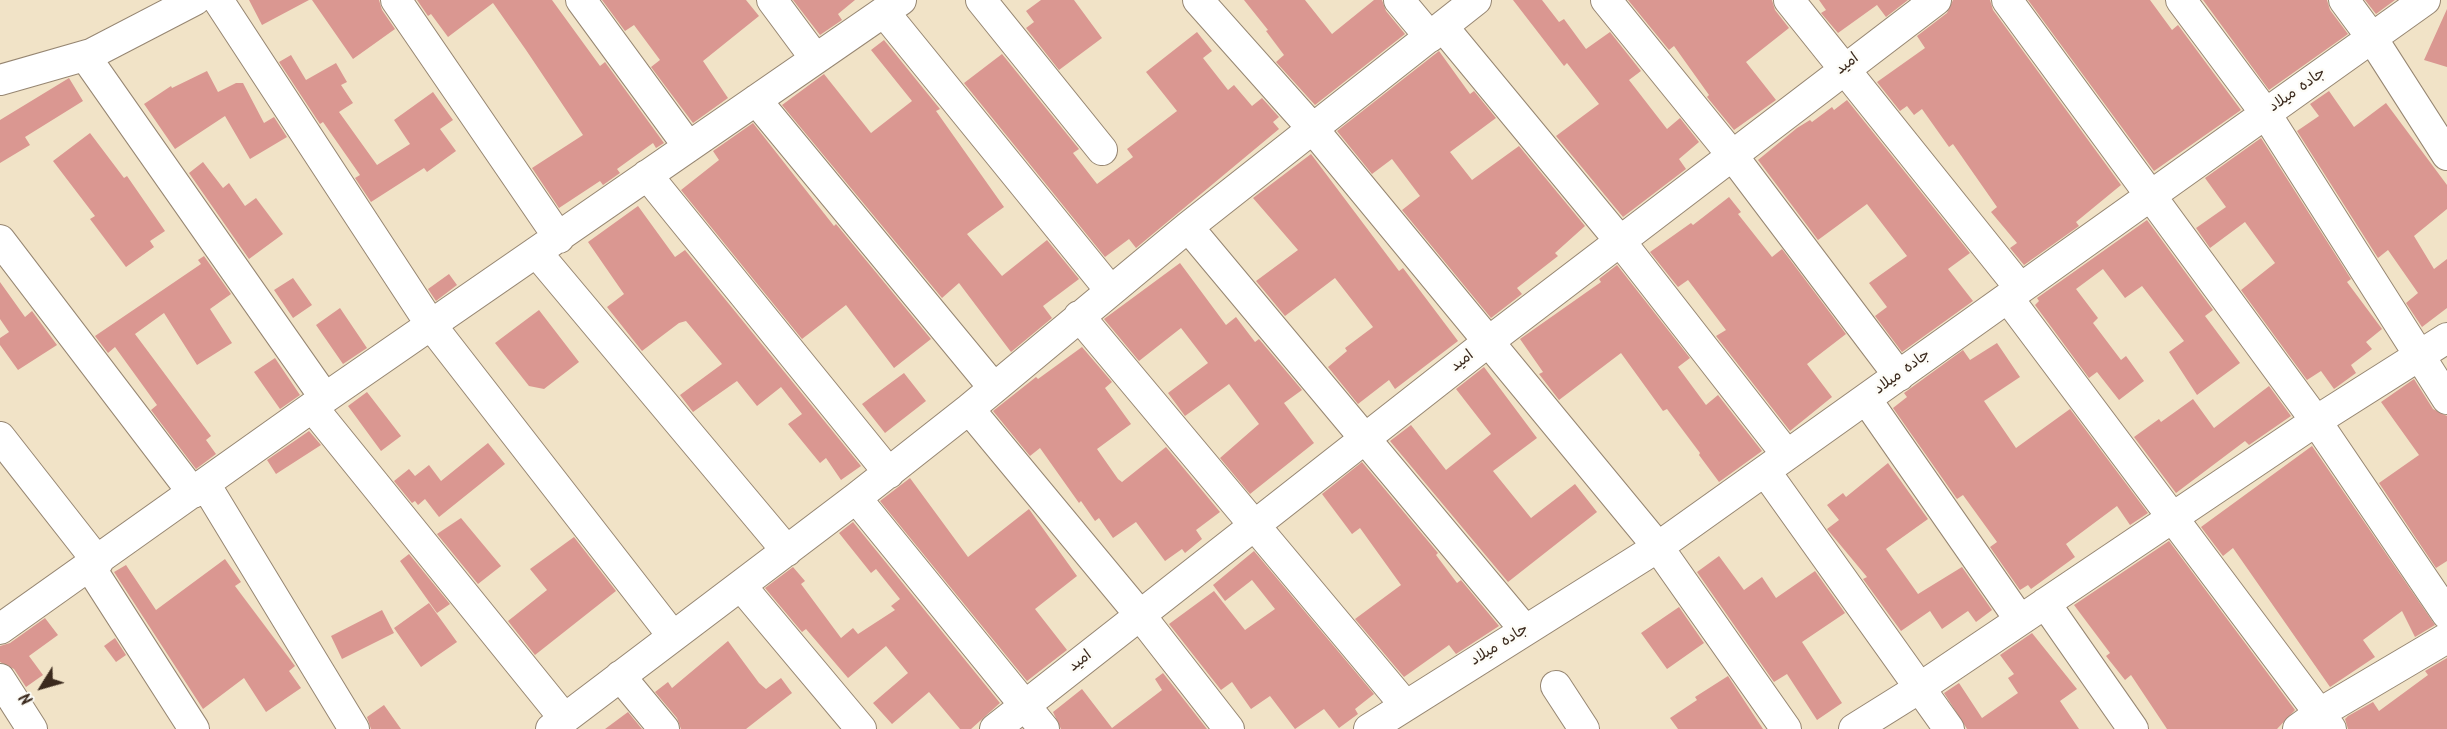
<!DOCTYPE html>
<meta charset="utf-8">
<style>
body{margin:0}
#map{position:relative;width:2447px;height:729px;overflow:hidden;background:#f1e3c7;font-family:Kalam,sans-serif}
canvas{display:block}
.north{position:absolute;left:12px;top:657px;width:60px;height:60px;-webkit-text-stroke:4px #fdfcf7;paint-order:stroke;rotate:233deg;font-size:16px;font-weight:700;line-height:24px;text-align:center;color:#3b2a1e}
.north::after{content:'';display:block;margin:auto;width:21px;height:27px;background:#3b2a1e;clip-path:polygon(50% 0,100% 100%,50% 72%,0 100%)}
</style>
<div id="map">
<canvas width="2447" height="729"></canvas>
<div class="north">N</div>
</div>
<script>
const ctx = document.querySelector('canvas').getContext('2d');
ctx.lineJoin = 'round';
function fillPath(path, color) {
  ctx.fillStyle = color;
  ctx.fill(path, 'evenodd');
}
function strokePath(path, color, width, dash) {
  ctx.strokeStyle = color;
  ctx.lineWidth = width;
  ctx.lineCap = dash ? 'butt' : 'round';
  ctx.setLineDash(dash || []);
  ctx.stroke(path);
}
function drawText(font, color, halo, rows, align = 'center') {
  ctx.font = font + ' Kalam,"Playpen Sans Arabic",sans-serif';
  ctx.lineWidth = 5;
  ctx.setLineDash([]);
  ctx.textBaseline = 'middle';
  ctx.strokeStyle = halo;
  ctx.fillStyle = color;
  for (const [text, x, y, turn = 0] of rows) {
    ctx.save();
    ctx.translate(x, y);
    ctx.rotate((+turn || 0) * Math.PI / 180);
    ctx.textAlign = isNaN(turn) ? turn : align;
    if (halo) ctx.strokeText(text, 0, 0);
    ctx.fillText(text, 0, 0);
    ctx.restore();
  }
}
const building = new Path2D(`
 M249 0H309L262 25Z
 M312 0H379L382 10 395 29 353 59Z
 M417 0H552L600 66 605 62 664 143 656 148 653 143 617 169 620 173 603 185 600 181 559 208 532 168 583 135 526 50 493 3 448 37 431 14 428 16Z
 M602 0H746L759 16 703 61 728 98 693 123 651 67 660 60 634 25 625 31Z
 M793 0H855L838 14 842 20 820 35Z
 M1041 0H1074L1102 38 1059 70 1026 28 1034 22 1026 11Z
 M1244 0H1305L1332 34 1374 0H1382L1386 11 1405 34 1315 105 1276 62 1284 55 1266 31 1268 30Z
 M1513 0H1542L1559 22 1564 19 1586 49 1610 32 1641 71 1629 80 1667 129 1680 118 1699 142 1679 159 1686 169 1623 217 1556 136 1599 104 1567 63 1564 66Z
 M1628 0H1772L1775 10 1789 28 1746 62 1776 100 1734 130 1707 97 1709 95 1674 46 1669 50Z
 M1819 0H1908L1886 17 1877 5 1838 33 1821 13 1826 10Z
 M1953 0H1990L1993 10 2121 185 2076 222 2079 226 2024 265 2010 248 2017 243 1991 212 1997 207 1953 144 1949 147 1922 109 1914 115 1907 106 1900 111 1877 82 1925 48 1917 36 1947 13Z
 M2028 0H2150L2172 30 2178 25 2241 110 2154 171Z
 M2203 0H2327L2330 10 2348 34 2269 90Z
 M2365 0H2395L2376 14Z
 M2447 9V67L2424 60Z
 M1197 32 1212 51 1203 58 1228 90 1234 85 1252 106 1262 98 1279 117 1273 122 1279 129 1136 248 1129 239 1105 257 964 83 1002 54 1079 149 1073 153 1097 184 1133 157 1127 149 1177 111 1146 72Z
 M884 40 940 109 936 111 1004 207 967 234 1002 276 1047 240 1079 279 1043 306 1052 318 1011 352 959 283 942 298 782 105 824 74 871 133 912 101 871 50Z
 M1439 51 1470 94 1474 91 1496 118 1450 152 1472 180 1519 146 1585 226 1555 253 1558 256 1517 288 1522 294 1491 318 1402 210 1420 196 1392 159 1372 174 1337 131Z
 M291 55 306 80 336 63 347 82 341 85 353 103 339 112 377 165 410 144 394 120 433 92 453 120 440 129 456 151 427 172 424 168 371 202 355 178 360 175 323 122 320 124 279 62Z
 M207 71 218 92 236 83H243L264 123 274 117 287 137 250 159 225 116 175 149 144 104 171 86 172 88Z
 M69 78 83 101 25 137 30 145 0 163V120Z
 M2329 91 2354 127 2386 103 2447 185V209L2414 236 2434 269 2447 259V308L2422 327 2406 303 2418 293 2388 250 2378 258 2297 131 2319 116 2310 104Z
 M1847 100 1970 253 1948 269 1973 301 1902 352 1875 316 1887 307 1869 283 1907 256 1867 204 1818 240 1758 160 1797 128 1810 120 1812 122 1832 107 1834 110Z
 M753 123 834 226 836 224 931 339 894 368 846 305 802 339 681 190 719 160 713 151Z
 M90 133 124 178 127 176 165 231 150 241 154 247 126 267 90 219 95 216 53 161Z
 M2261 138 2351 279 2347 282 2382 329 2366 342 2372 349 2351 365 2356 373 2334 389 2321 371 2307 380 2241 290 2275 263 2245 222 2210 248 2196 228 2226 207 2205 178Z
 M1311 154 1399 271 1403 268 1458 341 1395 389 1389 380 1358 404 1328 367 1347 351 1345 348 1373 327 1335 278 1285 316 1256 281 1298 250 1253 198Z
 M203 162 223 188 229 183 245 206 256 198 283 234 249 259 189 173Z
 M1729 197 1741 212 1738 214 1772 257 1782 249 1846 334 1807 364 1832 397 1790 431 1716 336 1726 330 1688 280 1678 287 1650 252 1691 223 1693 225Z
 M638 206 675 257 685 250 861 466 841 480 826 458 820 463 788 424 802 414 781 387 757 406 737 381 693 412 680 395 722 364 686 321 679 323 642 351 607 307 624 294 588 242Z
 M2147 220 2213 310 2205 316 2240 363 2197 395 2169 352 2184 341 2142 286 2125 298 2103 269 2076 289 2098 318 2093 323 2121 360 2126 356 2144 381 2119 400 2097 372 2089 378 2035 305 2039 301 2037 298Z
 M204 256 231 294 210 309 232 343 197 365 164 313 135 334 211 436 206 440 216 454 196 469 151 410 157 405 115 347 108 353 95 336 201 264 198 260Z
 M1180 263 1226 325 1236 317 1255 342 1259 339 1302 390 1284 403 1314 443 1250 494 1220 458 1259 424 1229 384 1185 416 1168 393 1208 363 1181 328 1139 361 1104 319Z
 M1617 265 1690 358 1678 367 1706 405 1718 395 1762 451 1719 482 1699 455 1700 453 1667 409 1663 411 1621 353 1559 400 1539 374 1543 372 1520 339 1601 282 1599 279Z
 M449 274 457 285 436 301 428 289Z
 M293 278 312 305 293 318 274 290Z
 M0 282 25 317 32 311 57 345 18 370 0 345V338L9 332 0 319Z
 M340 308 367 348 343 364 316 325Z
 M539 310 579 362 544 389 529 386 495 343Z
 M1997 343 2020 377 1984 401 2016 448 2070 409 2148 513 2130 525 2117 506 2066 544 2075 557 2031 589 2028 585 2020 590 1990 547 1997 542 1963 495 1957 499 1893 408 1907 397 1904 393 1963 350 1970 360Z
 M1082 347 1112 382 1105 388 1131 424 1097 449 1118 479 1122 482 1166 447 1220 512 1196 530 1202 539 1185 553 1182 549 1165 561 1136 522 1113 538 1099 518 1095 521 1081 501 1079 503 1040 448 1030 456 993 411 1036 377 1038 379Z
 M275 358 300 395 280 409 254 372Z
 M1484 367 1537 438 1493 471 1531 518 1575 484 1597 512 1508 582 1390 441 1411 425 1446 470 1491 434 1456 389Z
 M904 373 926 401 885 433 862 404Z
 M2414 379 2433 409 2447 416V561L2436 568 2379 483 2419 455 2381 402Z
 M2269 386 2291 416 2249 445 2245 441 2176 493 2134 437 2159 419 2161 422 2193 399 2214 428Z
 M367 392 401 436 381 451 348 406Z
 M309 431 321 445 276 474 267 460Z
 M488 443 505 464 439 517 425 499 418 505 415 501 412 503 394 481 409 469 415 476 429 465 441 481Z
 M2312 446 2435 625 2415 637 2402 611 2398 614 2363 640 2375 657 2330 687 2233 548 2223 556 2201 527Z
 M1362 462 1438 553 1436 555 1457 583 1461 580 1499 626 1456 654 1449 645 1404 677 1355 619 1401 585 1360 528 1352 534 1322 494Z
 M1888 463 1928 519 1886 549 1918 594 1962 567 1992 610 1976 622 1968 611 1942 629 1930 611 1901 631 1863 579 1867 577 1827 529 1839 520 1827 505 1843 493 1846 497Z
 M910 478 968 557 1029 509 1077 576 1035 609 1067 650 1027 681 880 501Z
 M461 518 501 566 478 584 437 534Z
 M853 522 1000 703 971 729H960L929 692 892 724 873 703 908 673 886 646 848 678 806 629 802 632 765 588 793 567 805 581 801 584 841 638 853 628 858 634 895 610 891 606 900 599 876 569 871 573 839 533Z
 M574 537 616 591 535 655 508 621 547 590 530 569Z
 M2169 541 2295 710 2277 729H2167L2131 675 2125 680 2106 656 2110 653 2074 605Z
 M1254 551 1374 694 1355 709 1358 714 1339 728 1324 709 1295 729 1270 696 1251 709 1232 682 1221 690 1169 624 1214 591 1245 630 1275 609 1252 580 1225 601 1213 585Z
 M409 554 450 604 437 613 400 561Z
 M1719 556 1744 590 1762 577 1776 598 1815 571 1845 613 1802 642 1842 703 1817 720 1787 674 1774 682 1697 572Z
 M225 559 241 582 235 586 295 666 289 671 301 688 266 712 244 678 203 709 114 572 126 565 156 610Z
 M429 603 457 642 421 667 394 628Z
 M1679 607 1704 643 1667 669 1641 633Z
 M382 610 394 633 342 659 331 636Z
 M45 618 58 635 29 656 43 675 26 687 14 669 0 662V646L10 643Z
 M2032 633 2077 689 2060 701 2079 729H1967L1944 693 1959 683 1982 718 2018 693 2008 678 2014 674 2000 655Z
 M115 638 126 655 116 662 104 646Z
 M728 641 759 683 766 689 781 678 792 693 746 729H681L677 718 655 692 668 682 672 688Z
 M2447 658V729H2348L2345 719 2348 716 2373 702 2379 711 2428 675 2425 671Z
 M1163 673 1207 729H1061L1053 712 1082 689 1112 728 1162 690 1155 679Z
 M1728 676 1763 729H1678L1670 718 1697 700 1695 697Z
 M384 705 401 729H371L367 717Z
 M628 712 642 729H605Z`);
const minor = new Path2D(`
 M218 0 431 325 672 635
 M396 0 559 238
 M581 0 688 146
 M772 0 815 58
 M981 0 1102 150
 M1198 0 1313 129 1658 547 1786 729
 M1399 0 1430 37
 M1606 0 1732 155 1899 376
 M1789 0 2020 288
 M2007 0 2316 421 2447 614
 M2181 0 2266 114 2447 399
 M2344 0 2372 38 2447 155
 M884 12 1110 290
 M1443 27 1620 241 1787 455
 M85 56 325 398
 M0 80 91 54 195 0
 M756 100 994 388
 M647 175 889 473
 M1188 227 1525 630
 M0 240 193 493
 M537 253 787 551
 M2008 298 2331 729
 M1079 316 1405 705
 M1866 399 2020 620
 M313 408 564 718
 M969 409 1140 615 1229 729
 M0 437 98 562
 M1765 471 1949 729
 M205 484 354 729
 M856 498 1044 729
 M90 567 194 729
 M741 586 861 729
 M2045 603 2133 729
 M0 629 325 398 901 0
 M620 676 664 729
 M0 679 32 729
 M1556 686 1584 729
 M551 729 856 498 969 409 1188 227 1476 0
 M995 729 1488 342 1936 0
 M1369 729 1658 547 2425 0
 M1854 729 1918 689 2316 421 2447 338
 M2298 729 2320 713 2447 638`);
const streetNames = [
 ["امید",1848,65,-37],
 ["جاده میلاد",2298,91,-35],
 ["امید",1463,362,-38],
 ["جاده میلاد",1903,373,-36],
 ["جاده میلاد",1500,646,-32],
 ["امید",1081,662,-38]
];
fillPath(building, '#da9791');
strokePath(minor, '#968672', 32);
strokePath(minor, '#fff', 30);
drawText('15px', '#3b2a1e', '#fdfcf7', streetNames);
</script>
